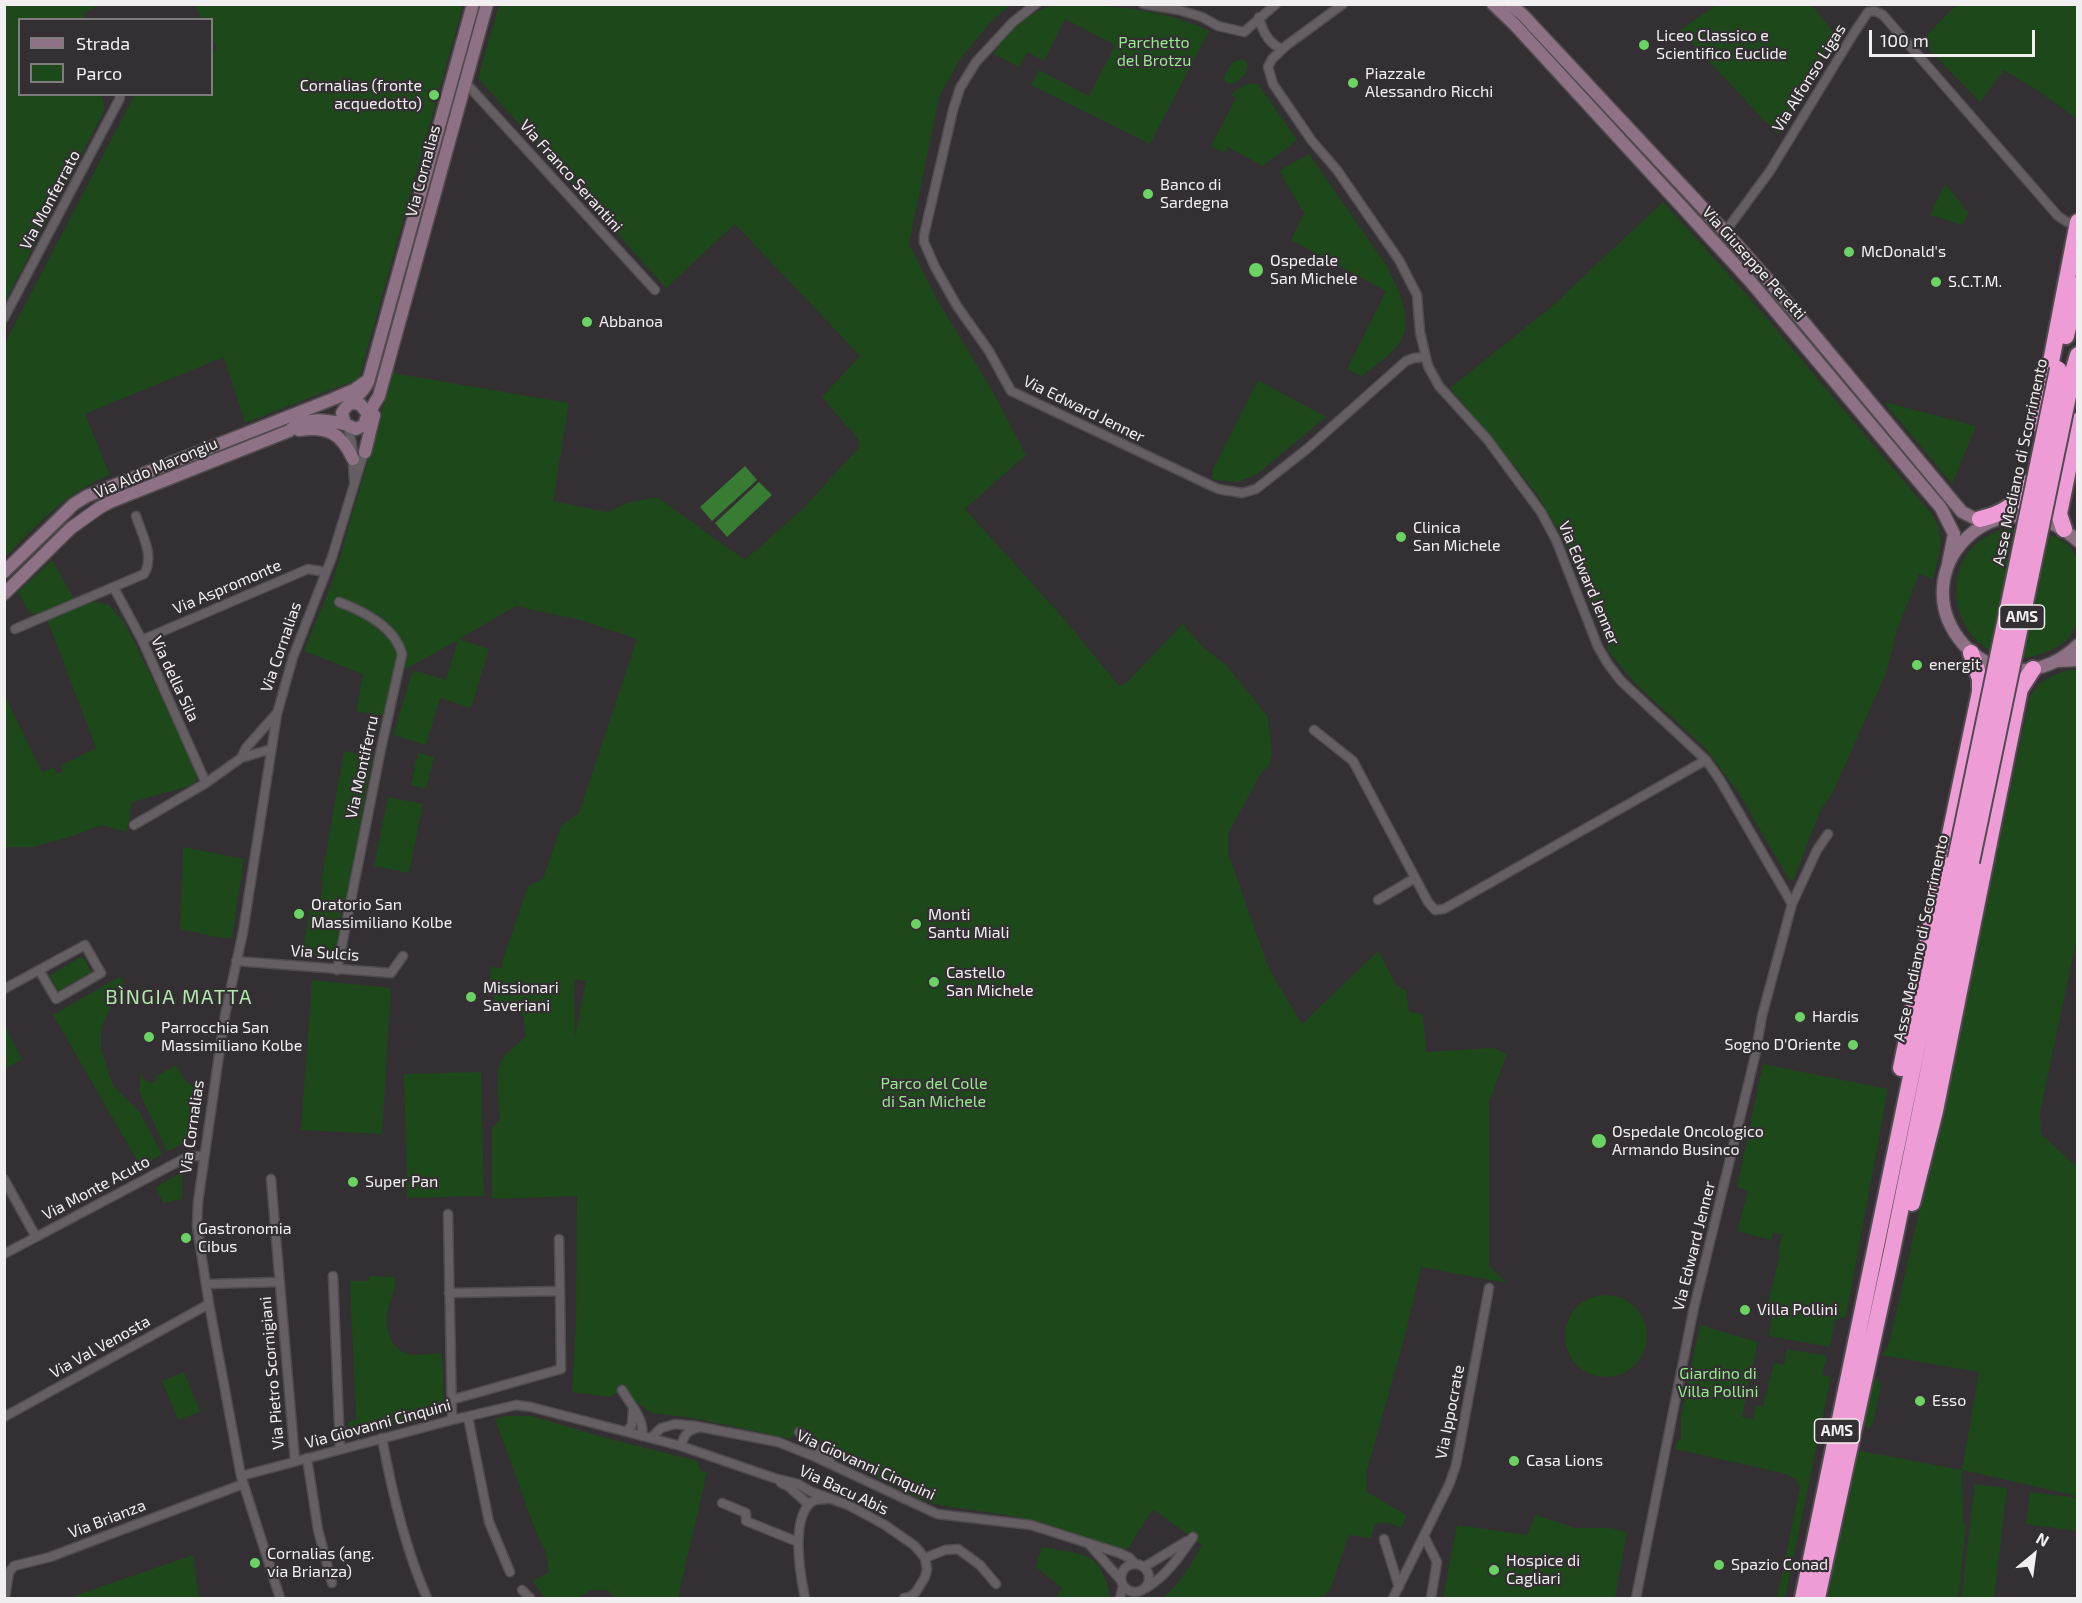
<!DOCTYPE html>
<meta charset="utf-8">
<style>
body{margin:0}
#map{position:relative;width:2082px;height:1603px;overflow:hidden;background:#342f32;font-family:"Exo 2",sans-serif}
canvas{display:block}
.frame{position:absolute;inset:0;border:6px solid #f2eff1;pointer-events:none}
.legend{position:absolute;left:18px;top:18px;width:195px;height:78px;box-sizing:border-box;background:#342f32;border:2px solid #807c7e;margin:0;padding:8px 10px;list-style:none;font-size:18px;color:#f2eff1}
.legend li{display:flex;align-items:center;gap:12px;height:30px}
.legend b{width:30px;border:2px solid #807c7e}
.north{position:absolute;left:2004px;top:1525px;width:60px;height:60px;-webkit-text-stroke:4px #342f32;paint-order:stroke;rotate:29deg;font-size:16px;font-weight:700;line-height:24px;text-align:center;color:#f2eff1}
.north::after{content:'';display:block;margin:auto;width:21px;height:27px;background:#f2eff1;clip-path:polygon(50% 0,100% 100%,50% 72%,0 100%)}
.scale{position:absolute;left:1869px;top:30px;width:166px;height:27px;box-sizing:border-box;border:3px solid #f2eff1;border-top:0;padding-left:8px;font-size:18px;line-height:21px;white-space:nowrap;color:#f2eff1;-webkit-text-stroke:4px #342f32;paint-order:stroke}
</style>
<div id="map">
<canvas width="2082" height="1603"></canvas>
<div class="frame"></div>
<ul class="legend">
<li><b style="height:8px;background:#8e7185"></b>Strada</li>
<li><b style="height:16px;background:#1d481a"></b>Parco</li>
</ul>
<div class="north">N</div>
<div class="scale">100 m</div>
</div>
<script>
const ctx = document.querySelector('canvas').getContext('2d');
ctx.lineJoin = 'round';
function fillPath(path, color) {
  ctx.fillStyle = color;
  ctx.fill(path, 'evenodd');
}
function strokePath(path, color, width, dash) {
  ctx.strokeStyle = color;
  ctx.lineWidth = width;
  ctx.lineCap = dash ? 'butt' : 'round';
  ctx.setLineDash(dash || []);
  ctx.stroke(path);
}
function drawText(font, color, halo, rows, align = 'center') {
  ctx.font = font + ' "Exo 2",sans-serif';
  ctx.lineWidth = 4.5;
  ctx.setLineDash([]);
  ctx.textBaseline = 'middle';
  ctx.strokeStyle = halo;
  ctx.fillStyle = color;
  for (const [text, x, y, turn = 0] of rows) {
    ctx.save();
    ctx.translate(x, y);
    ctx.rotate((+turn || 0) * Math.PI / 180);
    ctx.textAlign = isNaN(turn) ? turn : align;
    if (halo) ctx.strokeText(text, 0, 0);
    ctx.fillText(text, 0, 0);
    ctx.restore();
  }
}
const green = new Path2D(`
 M5 4 99 5 85 12 83 15 89 19 20 20V94L101 95 105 109 5 302Z
 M1811 4 1833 32 1831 41 1778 135 1680 30 1716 5Z
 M195 5H463L360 375 358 379 245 423 224 357 85 414 110 475C66 492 37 525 5 557V343L134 96 137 94H212V53L217 49 212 38V20L202 19Z
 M499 5H1010L990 23 960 59 939 97 909 244 935 296 993 392 1026 455 965 509 1064 619 1119 686 1125 684 1183 624 1204 648 1226 665 1268 717 1272 755 1268 767 1261 773 1228 834V853L1269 969 1302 1024 1378 951 1397 986 1406 990 1409 1012 1423 1014 1426 1052 1493 1048 1507 1054 1489 1102V1266L1507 1283 1421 1267 1407 1328 1366 1474 1367 1492 1406 1515 1401 1529C1392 1522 1386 1522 1375 1524L1371 1538 1349 1535 1330 1590 1322 1598H1162C1180 1585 1191 1564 1202 1545L1153 1509 1129 1547C1112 1553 1092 1540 1076 1534 1031 1516 982 1512 934 1504L918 1498 836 1457 808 1429H802L790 1439 694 1418 652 1413 636 1402 626 1387 610 1397 572 1392 576 1326 577 1196 492 1199V1128L500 1120C499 1104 494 1073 502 1059 507 1051 519 1044 526 1036L523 1016 513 1008 496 1006 490 981 491 967 502 968V962L528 886 543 879 561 826 579 813 637 639 584 621 516 606 459 639 489 649 471 708 440 698 426 745 393 735 413 670 446 680 458 640 395 675 385 716 356 711 363 674 304 651 334 578 393 373 569 403 553 501 607 512 627 503 657 497 745 560 804 508 859 447V440L822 397 860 356 735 224 666 288 478 78ZM574 979 586 981 575 1037Z
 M1053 5C1100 3 1168 9 1209 31L1150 144 1031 85 1039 70 1089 96 1115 45 1065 19 1044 61 1027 52 1019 67 994 54C1007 31 1028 13 1053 5Z
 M1960 5H2077V119L2037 90 2004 70 1980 102 1921 41 1952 9Z
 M1243 59 1248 65 1246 73 1234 84 1226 83 1224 79C1227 69 1231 61 1243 59Z
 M1248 84H1258L1297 140 1263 166 1228 147 1224 153 1211 146 1236 98 1231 95 1237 89Z
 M1309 154 1388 268C1398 290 1416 323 1398 345 1388 357 1373 367 1361 376L1347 369 1386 291 1291 240 1304 213 1279 171Z
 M1945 184 1969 213 1962 225 1930 215Z
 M1663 202 1746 294 1934 517C1946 541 1939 554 1933 579L1919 574 1897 630 1887 671 1833 792 1820 811 1793 881 1789 879 1738 792 1706 749 1638 686 1611 655 1565 543 1538 495 1450 388 1551 307Z
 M1258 380 1326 417 1257 474 1238 482 1213 480 1212 471Z
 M1884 402 1976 426 1952 484Z
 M2027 527C2044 531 2074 541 2077 561 2079 573 2077 586 2077 598 2077 614 2080 623 2069 637 2062 646 2050 651 2038 655 1957 678 1920 554 2004 529 2011 526 2020 527 2027 527Z
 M52 560 73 597 109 605 126 625 194 764 197 776 194 785 132 802 127 832 101 825 73 836 33 847H5L4 694 42 772 54 768 57 774 63 771 60 766 96 748 47 619 29 612 18 592Z
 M2071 670H2077V937L2040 1113 2041 1134 2077 1167V1496L1962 1470 1963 1524H1966L1958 1598H1827L1856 1450 1962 1470 1979 1372 1881 1355 1886 1350 1889 1344 1953 1062 2030 696C2040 680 2053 674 2071 670Z
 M344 751 373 756 345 906 320 900 323 882 321 881Z
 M418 753 434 757 426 789 411 785Z
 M388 797 423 804 409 873 374 866Z
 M183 847 244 859 232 938H221L180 929Z
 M310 903 342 908 335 958 303 953Z
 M82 956 92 972 58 991 49 976Z
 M121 976 124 985 108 1012 101 1028V1049L113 1086 139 1111 162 1154 141 1167 53 1015Z
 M312 980 391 988 382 1134 301 1130Z
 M5 1026 22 1059 5 1069H4Z
 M1763 1064 1888 1089 1846 1316 1835 1320 1830 1347 1769 1336 1772 1318 1765 1316 1780 1254 1778 1253 1782 1235 1773 1232 1771 1240 1737 1231 1748 1191 1737 1187Z
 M177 1065C181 1076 185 1083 197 1088L190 1139 167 1152 139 1091 141 1071 145 1081 152 1083 155 1081 156 1076Z
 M481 1072 484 1196 407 1198 404 1074Z
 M179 1174H182V1199L163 1203 156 1187Z
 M369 1276 395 1277C397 1288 392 1295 389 1305 385 1320 386 1344 403 1352 413 1357 430 1354 442 1353L444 1409 348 1437V1421L356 1420 350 1281H369Z
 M1565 1336a41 41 0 1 1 82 0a41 41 0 1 1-82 0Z
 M1700 1325 1758 1342 1742 1417 1753 1419 1756 1405 1763 1407 1774 1363 1784 1365 1787 1349 1827 1356 1822 1375 1831 1377 1785 1598H1777L1800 1487 1795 1478 1782 1473 1675 1449 1677 1440H1681V1416Z
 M184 1372 200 1412 178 1420 162 1381Z
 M1878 1378 1881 1385 1873 1424 1868 1429 1862 1421 1871 1382Z
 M507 1416H531L617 1441 697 1461 701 1471 707 1472 678 1598H614L608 1590H591L578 1598H545L533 1581 549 1572C546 1559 548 1550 539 1540L495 1419Z
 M1975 1484 2007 1488 1994 1598H1961Z
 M2030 1492 2077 1498V1531L2026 1524Z
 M1535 1515 1576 1528H1611L1627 1532 1615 1598H1443L1457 1525 1527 1535Z
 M1042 1547C1054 1549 1085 1553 1093 1560 1103 1568 1110 1587 1109 1598H1055L1062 1588 1036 1567Z
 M193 1555 199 1598H68Z`);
const water = new Path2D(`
 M745 466 757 480 712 521 700 507Z
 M759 482 772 495 727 537 715 523Z`);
const street = new Path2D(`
 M1036 4 1013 22 976 62 960 88 953 110 924 235V242L935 267 957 306 989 351 1011 391 1218 489 1242 493 1256 489 1307 449 1406 361 1414 358 1425 357
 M1143 4 1179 10 1202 17 1218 26 1244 32 1276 4
 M1343 4 1287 45 1272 59 1268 67 1273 84 1312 141 1337 170 1399 260 1417 295 1420 332 1428 366 1439 386 1487 439 1541 512 1556 540 1598 647 1608 664 1621 681 1706 760 1720 780 1792 904
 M1259 17C1262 30 1269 44 1282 49
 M464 81 655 290
 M1725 232 1770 171 1854 33 1868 12 1875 11 1883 15 2058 216 2067 222 2077 224
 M4 318 120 98 119 94
 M348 427 352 444 354 481
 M114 588 142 640 206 783
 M15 629 144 574C155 556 142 535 136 516
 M142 640 308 569 326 572
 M1314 730 1353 761 1428 902 1435 910 1444 909 1706 760
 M241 758 246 748 276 714
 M134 825 206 783 241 758 271 749
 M1378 900 1415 878
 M236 961 391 973 403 956
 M337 970 381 749 402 654C395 627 363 611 339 602
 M4 989 85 945 101 973 56 999 39 970
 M4 1179 36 1237
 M271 1179 295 1461
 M448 1214 452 1420
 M559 1239 560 1291
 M4 1254 189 1156H204
 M333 1276 340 1449
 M207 1284 279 1282
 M449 1293 560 1291 561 1369 451 1400
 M622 1390C630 1404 645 1419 642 1436
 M4 1417 209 1304
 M468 1417 489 1522 510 1572
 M627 1431 632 1425 633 1409
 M799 1432 830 1461
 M382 1438C392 1493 405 1548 427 1598
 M651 1438 661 1428 675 1424 695 1426 778 1442 813 1456 937 1514 1031 1525 1119 1553 1130 1558 1135 1564
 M681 1446C684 1436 686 1431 697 1428
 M307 1458 318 1530 332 1583
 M241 1476 452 1420 516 1405 531 1407 681 1446 774 1478 798 1484 812 1492 848 1505 885 1525 915 1546 925 1558 927 1569 925 1577 916 1592 910 1597 904 1598
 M781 1483 788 1486 808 1504
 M722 1503 746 1513V1521L798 1542
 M1424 1536 1437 1562 1431 1598
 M1384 1539 1399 1587
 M1090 1545 1120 1579
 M925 1558 945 1550 958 1549 980 1565 996 1584
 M1121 1578a14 14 0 1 1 28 0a14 14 0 1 1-28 0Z
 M1144 1567 1187 1541
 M1146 1588C1167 1575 1179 1557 1193 1537
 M522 1590 530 1598
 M5 1598 9 1572 14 1566 50 1557 243 1484
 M280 1598 241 1476 209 1304 197 1226 198 1202 218 1062 225 1015 243 932 277 714 293 657 332 557 365 449
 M805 1598C800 1574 791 1525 809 1504 813 1499 821 1499 827 1499
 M1120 1598 1123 1586
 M1393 1598 1449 1485 1456 1465 1489 1288
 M1636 1598 1693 1312 1755 1056 1762 1016 1792 904 1817 850 1828 834`);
const secondary = new Path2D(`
 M1493 4 1514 24 1750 281 1941 508 1954 534 1948 564
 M1510 4 1523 15 1732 239 1777 290 1962 512 1974 518 1987 521
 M352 403 360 404 368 414 364 425 356 429 345 424 342 413C347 402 362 396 368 382L473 4
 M368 414 379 396 487 4
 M299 430C328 426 341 433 353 459
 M365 452 374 415
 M2078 541C1997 468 1899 572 1964 645 1973 655 1988 665 2002 668 2031 674 2056 666 2078 645
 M4 572 74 504 87 496 333 399 354 390 365 382
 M4 594 71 528 99 508 110 502 289 431C305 416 325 420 345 424
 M2058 661 2078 660`);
const highway = new Path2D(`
 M2066 336 2078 285
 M2073 372 2078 355
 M2039 424 2078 222
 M1980 519C2005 513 2015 506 2028 483
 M2064 529 2059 514 2078 421
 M1901 1068 1980 692V679L1971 653
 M1912 1203 1935 1111 2020 689 2033 669
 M1803 1598 1956 859
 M1817 1598 1892 1251 1971 862`);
const highwayBridge = new Path2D(`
 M1956 859 2058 369
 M1971 862 2073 372`);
const markers = [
 [1644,45,6,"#6ad363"],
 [1353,83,6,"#6ad363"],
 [434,95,6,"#6ad363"],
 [1148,194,6,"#6ad363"],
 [1849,252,6,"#6ad363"],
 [1256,270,8,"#6ad363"],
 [1936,282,6,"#6ad363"],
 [587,322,6,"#6ad363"],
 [1401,537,6,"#6ad363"],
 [1917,665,6,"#6ad363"],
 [299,914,6,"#6ad363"],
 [916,924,6,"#6ad363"],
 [934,982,6,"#6ad363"],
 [471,997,6,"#6ad363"],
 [1800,1017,6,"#6ad363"],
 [149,1037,6,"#6ad363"],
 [1853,1045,6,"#6ad363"],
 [1599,1141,8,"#6ad363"],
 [353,1182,6,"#6ad363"],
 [186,1238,6,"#6ad363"],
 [1745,1310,6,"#6ad363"],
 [1920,1401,6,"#6ad363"],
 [1514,1461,6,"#6ad363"],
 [255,1563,6,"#6ad363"],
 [1719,1565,6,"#6ad363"],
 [1494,1570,6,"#6ad363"]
];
const shields = [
 [2022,617,45],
 [1837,1431,45]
];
const shieldNames = [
 ["AMS",2022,617],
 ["AMS",1837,1431]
];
const poiNames = [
 ["Liceo Classico e",1656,36],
 ["Scientifico Euclide",1656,54],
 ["Piazzale",1365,74],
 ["Alessandro Ricchi",1365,92],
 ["Cornalias (fronte",422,86,"right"],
 ["acquedotto)",422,104,"right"],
 ["Banco di",1160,185],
 ["Sardegna",1160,203],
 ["McDonald's",1861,252],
 ["Ospedale",1270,261],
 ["San Michele",1270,279],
 ["S.C.T.M.",1948,282],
 ["Abbanoa",599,322],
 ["Clinica",1413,528],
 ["San Michele",1413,546],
 ["energit",1929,665],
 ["Oratorio San",311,905],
 ["Massimiliano Kolbe",311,923],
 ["Monti",928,915],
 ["Santu Miali",928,933],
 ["Castello",946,973],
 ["San Michele",946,991],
 ["Missionari",483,988],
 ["Saveriani",483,1006],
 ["Hardis",1812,1017],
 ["Parrocchia San",161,1028],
 ["Massimiliano Kolbe",161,1046],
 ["Sogno D'Oriente",1841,1045,"right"],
 ["Ospedale Oncologico",1612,1132],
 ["Armando Businco",1612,1150],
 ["Super Pan",365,1182],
 ["Gastronomia",198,1229],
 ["Cibus",198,1247],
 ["Villa Pollini",1757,1310],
 ["Esso",1932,1401],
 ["Casa Lions",1526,1461],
 ["Cornalias (ang.",267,1554],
 ["via Brianza)",267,1572],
 ["Hospice di",1506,1561],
 ["Cagliari",1506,1579],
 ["Spazio Conad",1731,1565]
];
const parkNames = [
 ["Parchetto",1154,43],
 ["del Brotzu",1154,61],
 ["Parco del Colle",934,1084],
 ["di San Michele",934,1102],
 ["Giardino di",1718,1374],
 ["Villa Pollini",1718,1392]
];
const streetNames = [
 ["Via Alfonso Ligas",1809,78,-58],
 ["Via Cornalias",423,171,-75],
 ["Via Franco Serantini",571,176,48],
 ["Via Monferrato",50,200,-62],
 ["Via Giuseppe Peretti",1754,263,48],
 ["Via Edward Jenner",1084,409,26],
 ["Asse Mediano di Scorrimento",2020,462,-78],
 ["Via Aldo Marongiu",156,468,-23],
 ["Via Edward Jenner",1589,583,67],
 ["Via Aspromonte",227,587,-23],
 ["Via Cornalias",281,647,-71],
 ["Via della Sila",175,679,65],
 ["Via Montiferru",362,767,-78],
 ["Asse Mediano di Scorrimento",1921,938,-78],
 ["Via Sulcis",325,953,4],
 ["Via Cornalias",192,1127,-82],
 ["Via Monte Acuto",96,1188,-28],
 ["Via Edward Jenner",1694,1246,-76],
 ["Via Val Venosta",100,1347,-29],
 ["Via Pietro Scornigiani",272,1373,-95],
 ["Via Ippocrate",1450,1412,-79],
 ["Via Giovanni Cinquini",378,1424,-15],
 ["Via Giovanni Cinquini",866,1465,24],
 ["Via Bacu Abis",844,1490,25],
 ["Via Brianza",107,1519,-21]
];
const quarterNames = [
 ["BÌNGIA MATTA",179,997]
];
fillPath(green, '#1d481a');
fillPath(water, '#387b33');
strokePath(street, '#4f4b4e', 11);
strokePath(secondary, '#4f4b4e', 15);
strokePath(highway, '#4f4b4e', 20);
strokePath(street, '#655f63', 8);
strokePath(secondary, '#8e7185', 12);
strokePath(highway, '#ed9cd5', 16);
strokePath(highwayBridge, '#4f4b4e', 20, []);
strokePath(highwayBridge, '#ed9cd5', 16);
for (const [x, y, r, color] of markers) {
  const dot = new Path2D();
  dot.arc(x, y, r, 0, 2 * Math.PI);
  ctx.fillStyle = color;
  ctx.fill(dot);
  strokePath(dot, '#342f32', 2);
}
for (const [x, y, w] of shields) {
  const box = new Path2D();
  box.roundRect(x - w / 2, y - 12, w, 24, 4.5);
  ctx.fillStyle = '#342f32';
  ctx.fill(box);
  strokePath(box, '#f2eff1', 1.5);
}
drawText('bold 15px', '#f2eff1', null, shieldNames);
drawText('16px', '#f2eff1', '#342f32', poiNames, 'left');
drawText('16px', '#92ec8b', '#342f32', parkNames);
drawText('16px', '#f2eff1', '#342f32', streetNames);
ctx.letterSpacing = '1.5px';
drawText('20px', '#b1e8ab', '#342f32', quarterNames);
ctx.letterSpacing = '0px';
</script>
